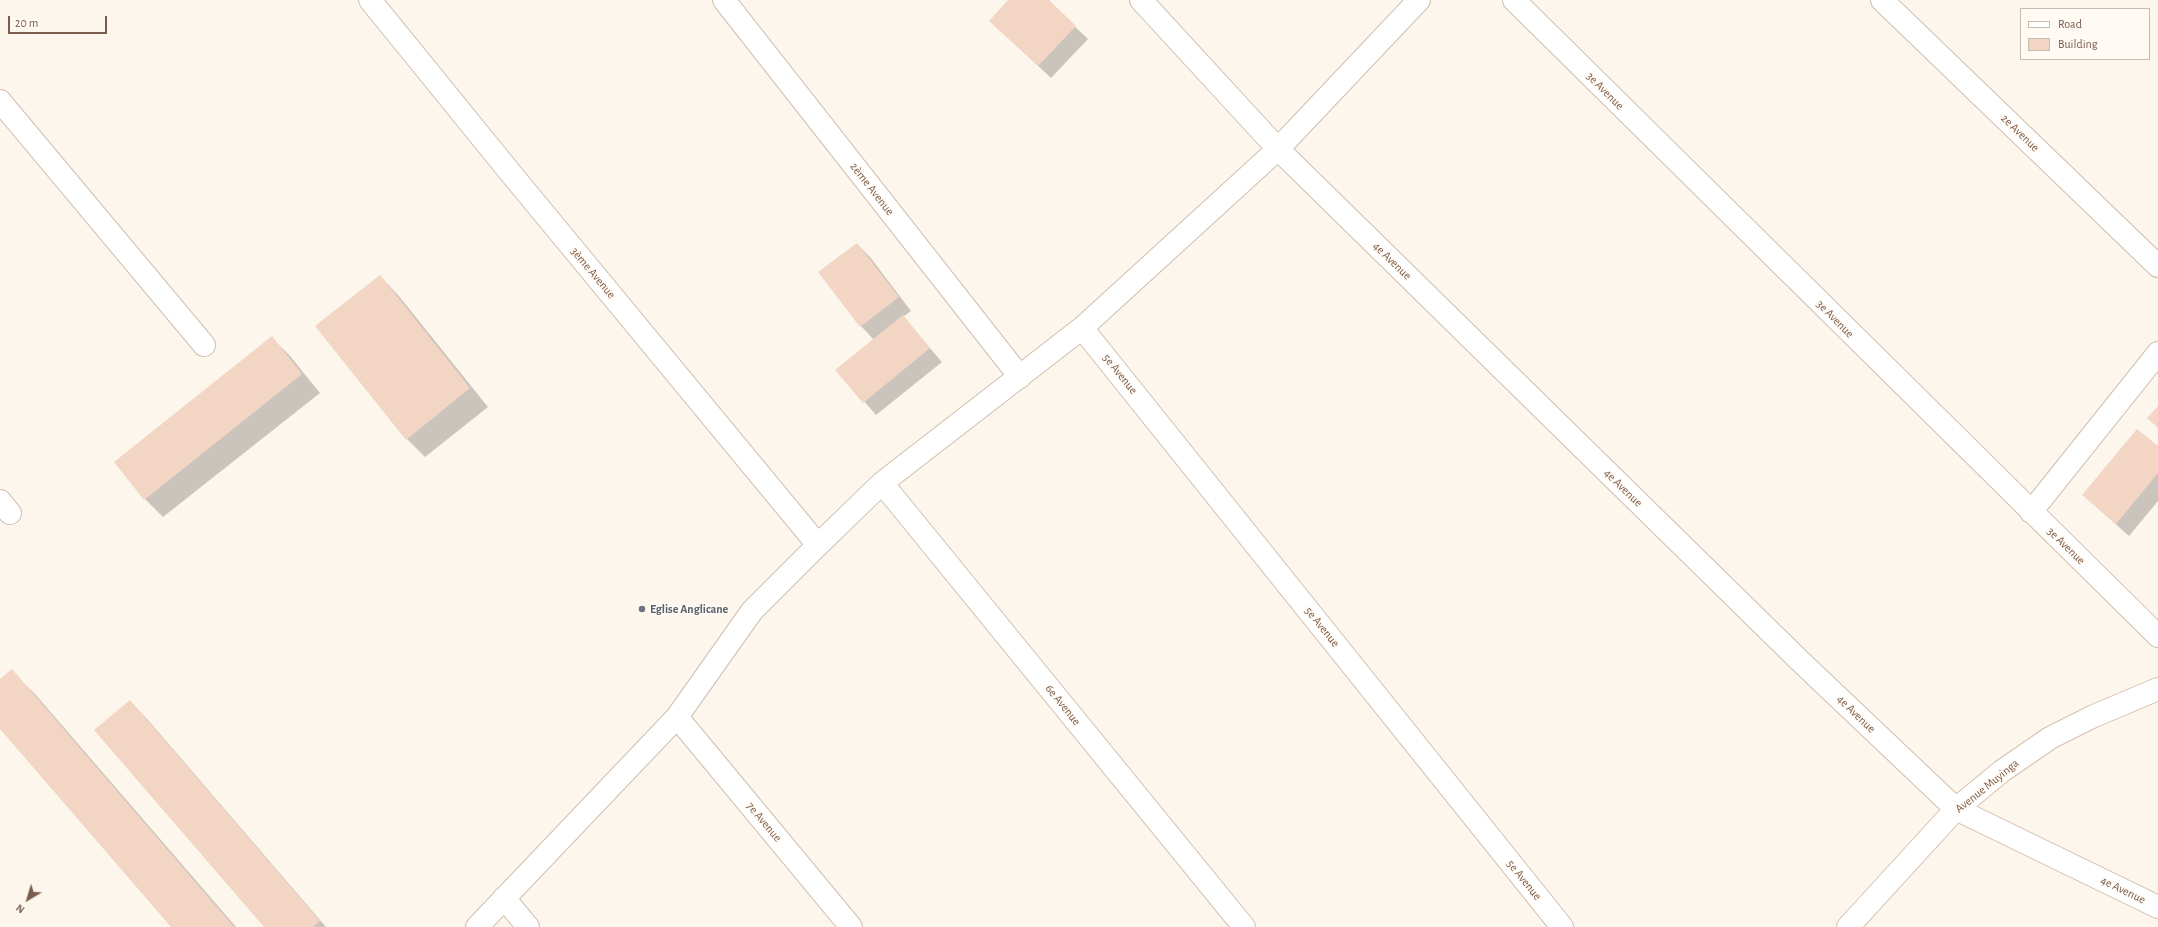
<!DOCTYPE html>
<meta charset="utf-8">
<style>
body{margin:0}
#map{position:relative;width:2158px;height:927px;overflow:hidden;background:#fdf6ec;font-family:"Alegreya Sans",sans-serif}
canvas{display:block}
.legend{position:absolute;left:2020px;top:8px;width:130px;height:52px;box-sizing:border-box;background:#fffaf3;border:1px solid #cabbb1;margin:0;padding:5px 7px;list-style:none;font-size:12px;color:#7a5c4d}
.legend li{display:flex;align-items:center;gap:8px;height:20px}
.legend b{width:20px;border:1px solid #cabbb1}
.north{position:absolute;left:8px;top:879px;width:40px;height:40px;-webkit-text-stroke:3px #fffaf3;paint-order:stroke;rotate:218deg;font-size:11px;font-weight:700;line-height:16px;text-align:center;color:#7a5c4d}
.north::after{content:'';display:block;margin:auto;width:14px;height:18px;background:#7a5c4d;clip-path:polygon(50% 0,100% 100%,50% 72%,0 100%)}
.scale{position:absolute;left:8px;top:16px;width:99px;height:18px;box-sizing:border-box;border:2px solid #7a5c4d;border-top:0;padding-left:5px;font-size:12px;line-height:14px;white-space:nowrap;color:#7a5c4d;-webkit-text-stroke:3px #fffaf3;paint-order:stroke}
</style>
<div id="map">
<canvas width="2158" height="927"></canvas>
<ul class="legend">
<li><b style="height:5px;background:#fff"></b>Road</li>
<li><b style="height:11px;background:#f3d5c3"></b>Building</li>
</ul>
<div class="north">N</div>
<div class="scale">20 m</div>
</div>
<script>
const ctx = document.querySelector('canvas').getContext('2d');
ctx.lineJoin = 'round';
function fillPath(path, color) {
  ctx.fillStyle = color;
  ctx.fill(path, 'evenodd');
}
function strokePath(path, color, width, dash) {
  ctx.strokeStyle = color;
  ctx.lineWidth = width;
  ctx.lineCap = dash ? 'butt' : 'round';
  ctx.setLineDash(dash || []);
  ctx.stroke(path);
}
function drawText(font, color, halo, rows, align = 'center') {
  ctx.font = font + ' "Alegreya Sans",sans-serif';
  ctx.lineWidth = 3;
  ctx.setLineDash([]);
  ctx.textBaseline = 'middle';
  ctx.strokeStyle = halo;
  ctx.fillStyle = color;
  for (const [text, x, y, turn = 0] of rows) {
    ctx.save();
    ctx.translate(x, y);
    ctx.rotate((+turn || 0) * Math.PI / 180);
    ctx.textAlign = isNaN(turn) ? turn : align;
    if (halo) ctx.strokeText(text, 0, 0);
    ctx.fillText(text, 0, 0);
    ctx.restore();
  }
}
const shadow = new Path2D(`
 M1010 0H1047L1088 39 1051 78 1003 33Z
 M857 244 870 257 911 311 903 317 942 362 876 415 837 370 874 340 861 326Z
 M380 276 398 295 488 407 425 457 407 439Z
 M272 338 290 356 320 393 163 517 145 499Z
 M2158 448V501L2129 536 2083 495Z
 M11 671 35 694 236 927H172L0 727V681Z
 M130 701 148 720 326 927H265Z`);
const building = new Path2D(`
 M1008 0H1049L1076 26 1038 66 989 21Z
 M857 243 899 297 860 327 818 272Z
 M380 275 470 388 406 440 315 326Z
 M903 315 930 348 863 403 835 370Z
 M272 336 302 374 144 500 114 462Z
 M2158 406V428L2147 418Z
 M2137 429 2158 446V473L2116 524 2082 495Z
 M12 669 234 927H171L0 729V679Z
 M130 700 320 921 313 927H264L94 730Z`);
const street = new Path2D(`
 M370 0 513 176 818 545
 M724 0 1020 377
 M1141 0 1278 149 1799 660 1956 809 2158 907
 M1514 0 2158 636
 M1882 0 2158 266
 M0 101 204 345
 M1082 328 1562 927
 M882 483 1244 927
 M0 501 10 513
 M2031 512 2158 353
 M677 717 851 927
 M504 898 528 927
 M477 927 677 717 752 611 818 545 882 483 1082 328 1278 149 1419 0`);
const secondary = new Path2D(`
 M1848 927 1956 809 2002 771 2050 738 2094 716 2158 689`);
const markers = [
 [642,609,4,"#6b7280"]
];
const streetNames = [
 ["3e Avenue",1605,91,45],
 ["2e Avenue",2020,133,44],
 ["2ème Avenue",872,189,52],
 ["4e Avenue",1392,261,44],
 ["3ème Avenue",593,273,50],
 ["3e Avenue",1835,319,45],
 ["5e Avenue",1120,374,51],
 ["4e Avenue",1623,488,44],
 ["3e Avenue",2066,546,44],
 ["5e Avenue",1322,627,51],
 ["6e Avenue",1063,705,51],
 ["4e Avenue",1856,714,44],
 ["Avenue Muyinga",1987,786,-39],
 ["7e Avenue",764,822,50],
 ["5e Avenue",1524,880,51],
 ["4e Avenue",2123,890,26]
];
const worshipNames = [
 ["Eglise Anglicane",650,609]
];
fillPath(shadow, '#0003');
fillPath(building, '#f3d5c3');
strokePath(street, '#d1beb0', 24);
strokePath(secondary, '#d6c0b0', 24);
strokePath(street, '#fff', 22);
strokePath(secondary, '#fff', 22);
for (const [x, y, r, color] of markers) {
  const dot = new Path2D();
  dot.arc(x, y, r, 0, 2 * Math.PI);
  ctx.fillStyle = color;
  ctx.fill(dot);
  strokePath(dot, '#fffaf3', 1.5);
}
drawText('12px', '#7a5c4d', '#fffaf3', streetNames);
drawText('bold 12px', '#5b616d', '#fffaf3', worshipNames, 'left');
</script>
